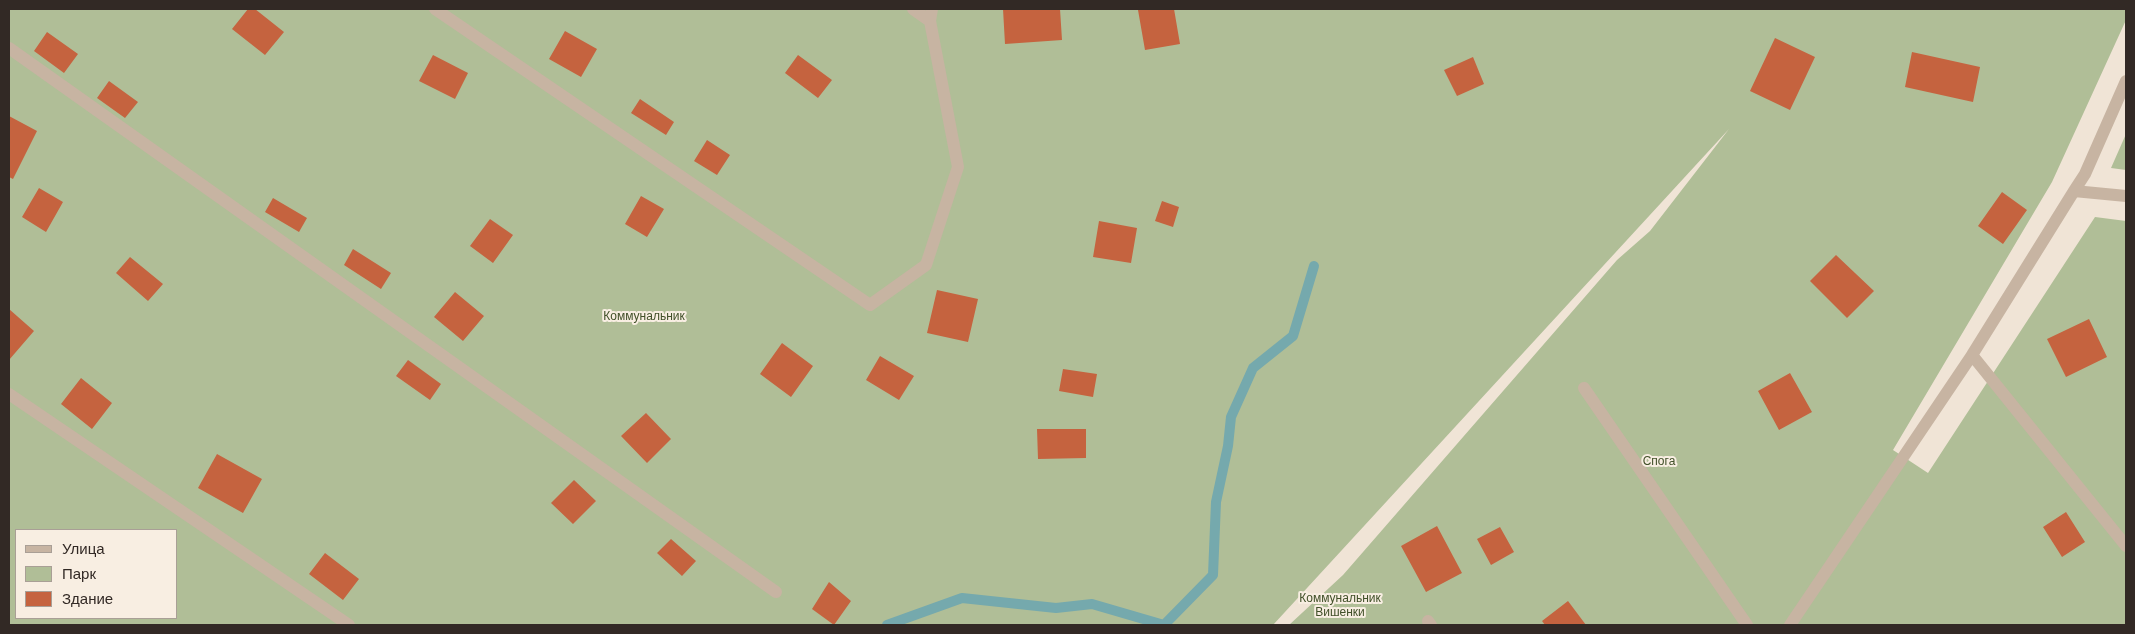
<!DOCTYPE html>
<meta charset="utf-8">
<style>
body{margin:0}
#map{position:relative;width:2135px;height:634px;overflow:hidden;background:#f0e4d6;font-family:Helvetica,sans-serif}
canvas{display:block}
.frame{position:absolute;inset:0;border:10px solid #322925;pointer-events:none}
.legend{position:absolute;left:15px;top:529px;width:162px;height:90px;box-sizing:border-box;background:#f8eee2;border:1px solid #a99f96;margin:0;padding:6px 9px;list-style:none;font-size:15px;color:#322925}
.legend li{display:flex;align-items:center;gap:10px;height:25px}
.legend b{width:25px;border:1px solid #a99f96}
</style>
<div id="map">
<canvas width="2135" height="634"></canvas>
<div class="frame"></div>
<ul class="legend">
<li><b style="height:6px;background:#c7b4a2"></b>Улица</li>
<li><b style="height:14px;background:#b0be97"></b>Парк</li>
<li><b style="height:14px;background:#c5633f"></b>Здание</li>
</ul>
</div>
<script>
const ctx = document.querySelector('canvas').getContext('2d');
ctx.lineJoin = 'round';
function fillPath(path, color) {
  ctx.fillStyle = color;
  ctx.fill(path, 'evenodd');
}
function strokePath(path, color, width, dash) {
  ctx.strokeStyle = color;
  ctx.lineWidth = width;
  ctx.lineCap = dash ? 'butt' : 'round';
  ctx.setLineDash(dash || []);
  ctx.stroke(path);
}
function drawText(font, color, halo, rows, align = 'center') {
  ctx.font = font + ' Helvetica,sans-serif';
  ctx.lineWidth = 4;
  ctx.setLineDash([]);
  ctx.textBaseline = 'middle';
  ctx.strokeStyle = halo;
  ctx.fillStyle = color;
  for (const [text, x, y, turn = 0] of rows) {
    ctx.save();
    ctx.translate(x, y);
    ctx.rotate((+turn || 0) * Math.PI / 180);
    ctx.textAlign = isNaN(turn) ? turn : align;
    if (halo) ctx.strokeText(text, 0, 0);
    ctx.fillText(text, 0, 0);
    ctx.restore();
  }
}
const green = new Path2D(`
 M9 9H2126V20L2052 182 1893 450 1928 473 2095 217 2126 221V625H1289L1343 575 1617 260 1650 231 1729 129 1273 625H9ZM16 530H176V618H16Z
 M2126 134V170L2111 168Z`);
const stream = new Path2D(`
 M887 625 962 598 1056 608 1092 604 1164 625 1213 575 1216 502 1228 446 1231 417 1253 368 1293 336 1314 266`);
const building = new Path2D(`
 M248 9H255L284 32 265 55 232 29Z
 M1003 9H1060L1062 40 1005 44Z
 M1145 9H1174L1180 44 1145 50 1138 10Z
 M565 31 597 49 581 77 549 59Z
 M47 32 78 54 64 73 34 51Z
 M1775 38 1815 57 1790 110 1750 91Z
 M1912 52 1980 67 1973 102 1905 87Z
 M433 55 468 73 455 99 419 81Z
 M798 55 832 80 818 98 785 73Z
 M1473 57 1484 84 1457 96 1444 70Z
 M109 81 138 102 125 118 97 98Z
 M640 99 674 122 666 135 631 113Z
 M9 116 37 131 13 179 9 177Z
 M707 140 730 155 717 175 694 161Z
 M39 188 63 202 46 232 22 217Z
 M2002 192 2027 210 2003 244 1978 226Z
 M641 196 664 209 647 237 625 224Z
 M273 198 307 218 299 232 265 212Z
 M1162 201 1179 207 1173 227 1155 221Z
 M490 219 513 235 493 263 470 246Z
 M1099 221 1137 228 1131 263 1093 257Z
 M353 249 391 273 381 289 344 265Z
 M1836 255 1874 291 1847 318 1810 281Z
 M130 257 163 284 148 301 116 273Z
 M937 290 978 299 968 342 927 333Z
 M455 292 484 316 463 341 434 317Z
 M9 309 34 331 9 360Z
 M2089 319 2107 357 2066 377 2047 339Z
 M782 343 813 366 791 397 760 374Z
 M880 356 914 376 899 400 866 380Z
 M408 360 441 384 430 400 396 376Z
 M1063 369 1097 374 1093 397 1059 391Z
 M1790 373 1812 412 1779 430 1758 391Z
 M81 378 112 403 92 429 61 404Z
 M646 413 671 439 647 463 621 436Z
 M1037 429H1086V458L1038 459Z
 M217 454 262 479 243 513 198 488Z
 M574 480 596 501 573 524 551 503Z
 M2066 512 2085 542 2062 557 2043 527Z
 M1437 526 1462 573 1426 592 1401 546Z
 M1500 527 1514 552 1491 565 1477 539Z
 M671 539 696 561 682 576 657 553Z
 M325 553 359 579 343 600 309 574Z
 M829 582 851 601 834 625 812 609Z
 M1568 601 1586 625H1545L1542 621Z`);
const minor = new Path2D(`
 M435 9 870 305 926 265 958 167 930 21 932 9
 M913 9 930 21
 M9 48 776 592
 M2074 191 2126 196
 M1972 355 2126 546
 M1584 388 1747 625
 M9 394 349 625
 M1428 621 1431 625
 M1790 625 1972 355 2074 191 2085 174 2126 81`);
const parkNames = [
 ["Коммунальник",644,317],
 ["Спога",1659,462],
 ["Коммунальник",1340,599],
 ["Вишенки",1340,613]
];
fillPath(green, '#b0be97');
strokePath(stream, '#75a9ad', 10);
fillPath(building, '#c5633f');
strokePath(minor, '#c7b4a2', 12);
drawText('12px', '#415029', '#f8eee2', parkNames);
</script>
